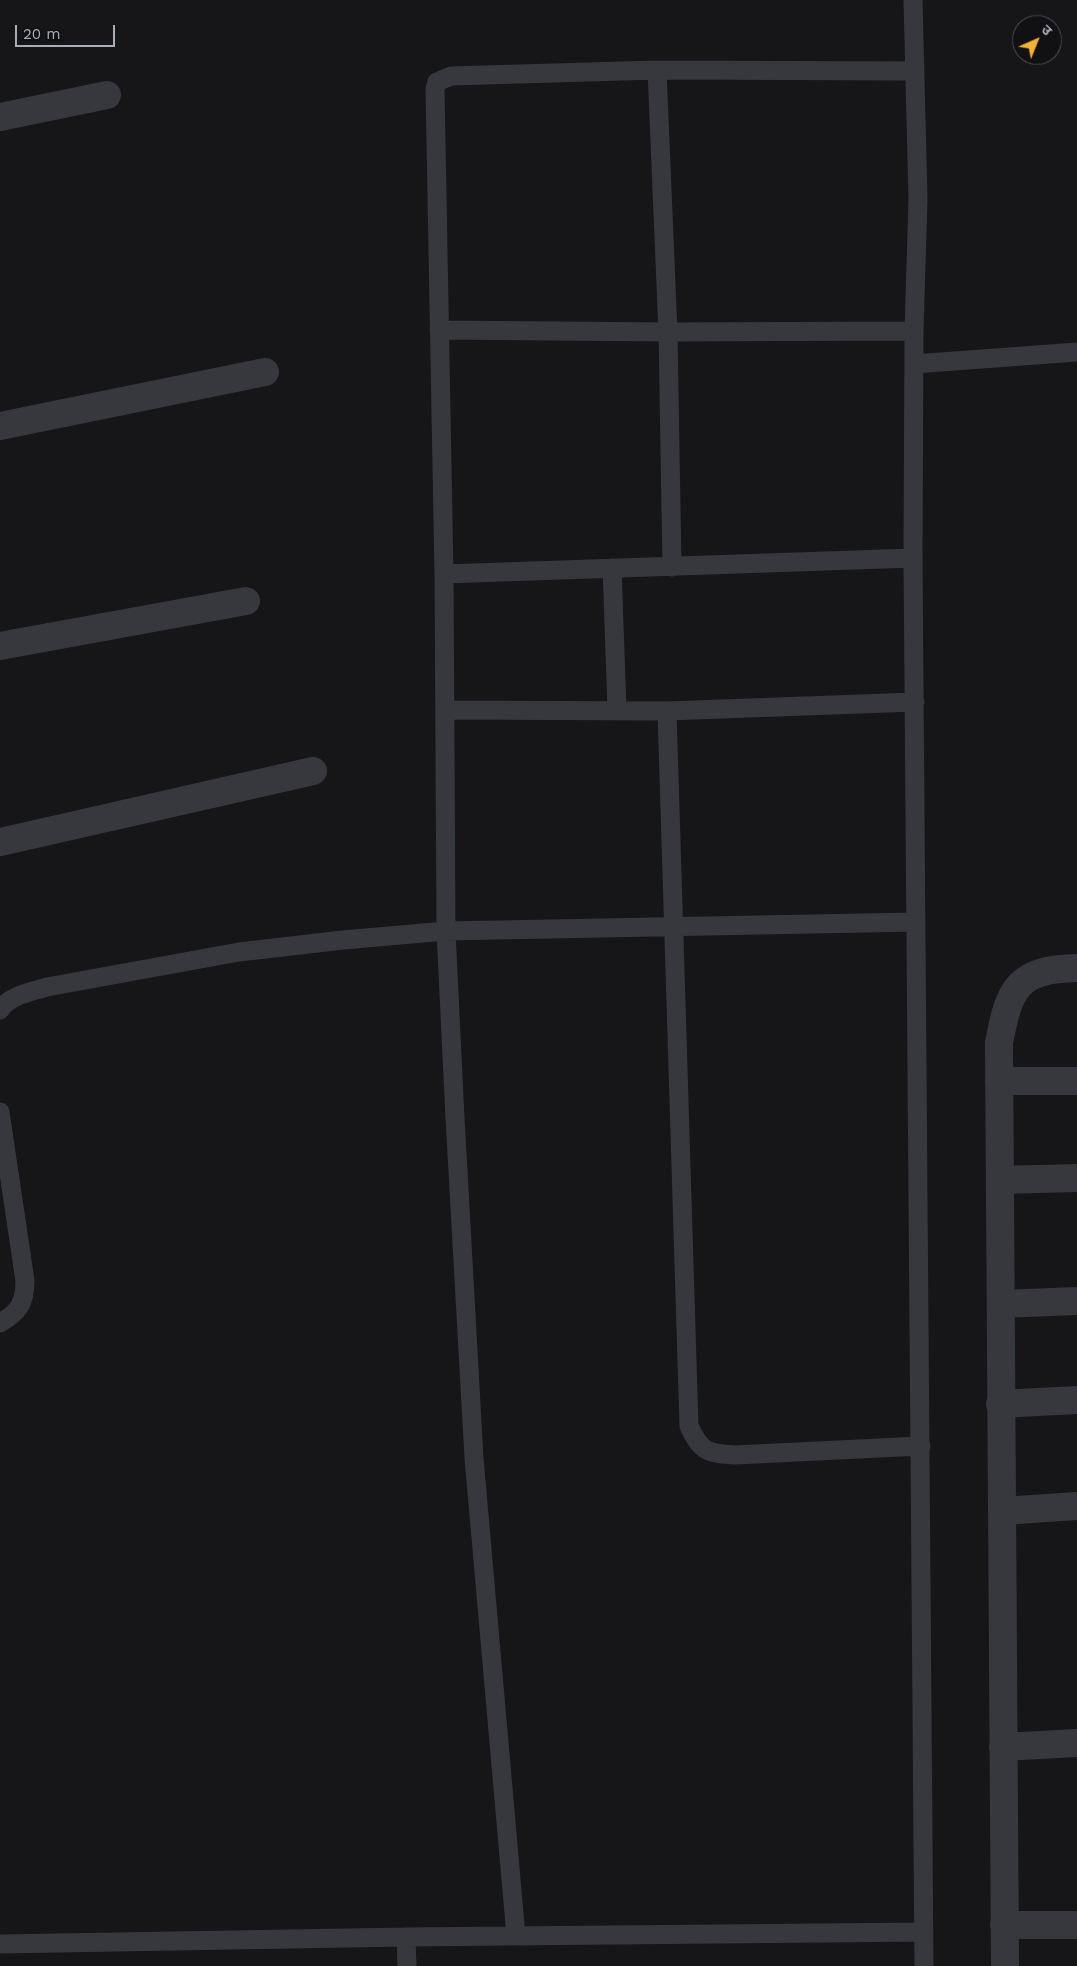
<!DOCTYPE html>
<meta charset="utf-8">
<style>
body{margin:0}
#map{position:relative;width:1077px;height:1966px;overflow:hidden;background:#161618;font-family:"Work Sans","Noto Sans Devanagari",sans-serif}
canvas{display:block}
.north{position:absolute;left:1012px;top:15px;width:50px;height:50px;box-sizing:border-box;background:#111113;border:1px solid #4d4f55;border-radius:50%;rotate:44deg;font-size:14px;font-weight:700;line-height:20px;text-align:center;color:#a8adb8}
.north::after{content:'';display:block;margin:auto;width:18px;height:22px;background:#f2b134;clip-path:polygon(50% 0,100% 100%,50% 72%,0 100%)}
.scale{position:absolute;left:15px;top:25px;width:100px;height:22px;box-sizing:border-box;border:2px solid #a8adb8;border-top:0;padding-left:6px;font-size:15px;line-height:18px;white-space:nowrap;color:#a8adb8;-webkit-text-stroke:4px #111113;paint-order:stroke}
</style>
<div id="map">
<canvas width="1077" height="1966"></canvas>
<div class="north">उ</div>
<div class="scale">20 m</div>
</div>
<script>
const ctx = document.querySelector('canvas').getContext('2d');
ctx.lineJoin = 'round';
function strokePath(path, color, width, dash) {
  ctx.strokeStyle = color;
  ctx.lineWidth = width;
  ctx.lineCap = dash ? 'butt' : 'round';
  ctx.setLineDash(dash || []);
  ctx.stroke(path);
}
const lane = new Path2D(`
 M913 0 918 199 914 331 913 558 924 1966
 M657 70 668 332 672 567
 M439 330 668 332 914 331
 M914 364 1077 352
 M612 568 617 709
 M444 574 913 558
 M445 710 667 711 915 702
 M667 711 689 1426C701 1452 707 1453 735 1455L921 1446
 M0 1010C10 995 31 992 47 987L239 952 343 940 446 931 916 922
 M0 1112 25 1281C25 1303 19 1312 0 1323
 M516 1936 474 1458 455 1118 446 931 444 574 435 89 437 82 451 76 657 70 914 71
 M406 1937 407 1966
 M0 1944 406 1937 924 1932`);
const street = new Path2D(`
 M0 117 107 95
 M0 426 265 372
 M0 646 246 601
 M0 842 313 771
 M999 1081H1077
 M1000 1180 1077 1178
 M1001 1304 1077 1301
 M1000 1404 1077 1400
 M1002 1511 1077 1506
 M1003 1747 1077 1743
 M1004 1925H1077
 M1005 1966 999 1043C1009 989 1017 969 1077 968`);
strokePath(lane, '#37383d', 19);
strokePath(street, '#37383d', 28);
</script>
